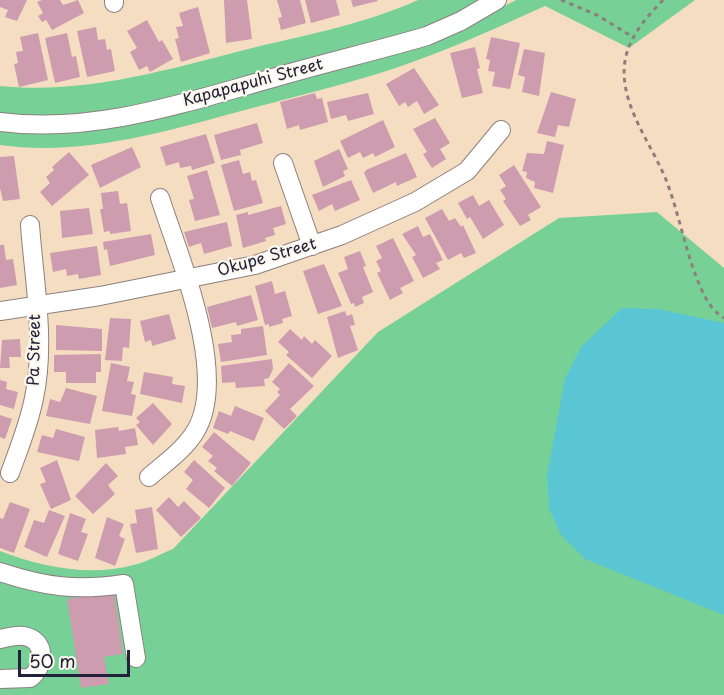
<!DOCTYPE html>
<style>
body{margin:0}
#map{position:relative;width:724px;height:695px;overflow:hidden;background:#f5ddc2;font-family:"Playpen Sans",sans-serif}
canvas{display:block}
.scale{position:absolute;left:18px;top:650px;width:112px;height:27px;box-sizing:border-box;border:3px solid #22223b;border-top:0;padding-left:8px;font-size:18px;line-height:21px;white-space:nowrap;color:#22223b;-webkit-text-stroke:4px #fbf7ec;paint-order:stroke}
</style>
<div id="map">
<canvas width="724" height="695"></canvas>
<div class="scale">50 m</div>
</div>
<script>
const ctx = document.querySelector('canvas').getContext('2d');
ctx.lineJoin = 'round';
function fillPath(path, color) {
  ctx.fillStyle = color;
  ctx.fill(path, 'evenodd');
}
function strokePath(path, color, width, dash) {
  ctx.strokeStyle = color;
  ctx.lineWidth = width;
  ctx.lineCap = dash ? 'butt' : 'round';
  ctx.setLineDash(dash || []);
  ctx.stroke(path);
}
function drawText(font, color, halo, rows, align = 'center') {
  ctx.font = font + ' "Playpen Sans",sans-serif';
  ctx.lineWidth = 4.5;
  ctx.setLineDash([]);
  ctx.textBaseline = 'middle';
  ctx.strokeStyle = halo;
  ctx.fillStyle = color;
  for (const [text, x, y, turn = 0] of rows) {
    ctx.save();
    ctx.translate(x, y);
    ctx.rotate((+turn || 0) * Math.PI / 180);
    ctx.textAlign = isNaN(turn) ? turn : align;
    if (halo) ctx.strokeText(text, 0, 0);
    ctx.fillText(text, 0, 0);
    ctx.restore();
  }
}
const green = new Path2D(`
 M418 0H482L456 15 414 31 168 100 93 115 0 116V86C87 95 173 68 256 47 311 34 367 23 418 0Z
 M516 0H695L629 48 545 6C490 31 435 56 377 74 334 87 289 98 245 110 167 131 82 157 0 145V130L61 133 445 37Z
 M657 212 724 268V695H0V551C41 567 90 577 133 565 147 562 160 554 173 549L378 332 559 218Z`);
const water = new Path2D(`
 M622 308 658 309 724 323V615L585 559 561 535 549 508 547 475 565 379 581 347Z`);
const building = new Path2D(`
 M0 0H27L17 21 5 17 8 10 0 7Z
 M42 0H60L63 5 78 0 84 13 52 30 46 20 42 22 38 16 43 13 37 2Z
 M224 0H247L252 39 226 43Z
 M277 0H300L306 23 281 30 278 18 282 17Z
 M305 0H336L340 15 311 23Z
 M351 0H377L378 1 353 7Z
 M198 7 210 53 181 62 175 39 179 38 176 27 183 26 179 13Z
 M147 20 159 42 162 40 173 59 150 72 147 66 139 70 130 52 137 48 127 31Z
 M96 27 98 40 105 39 107 50 111 49 115 71 87 77 77 31Z
 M38 33 48 80 19 87 14 64 18 63 16 52 23 51 20 37Z
 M67 33 72 57 76 56 80 77 55 83 45 38Z
 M491 37 520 43 510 89 492 86 495 72 488 71 490 60 486 59Z
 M475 47 480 68 477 69 483 93 462 98 450 53Z
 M524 49 545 53 539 96 522 92 525 77 518 75Z
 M414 68 439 105 424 114 417 101 408 107 405 102 399 106 386 84Z
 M551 92 576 99 569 127 558 125 555 137 537 133Z
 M315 93 317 99 322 98 328 122 300 130 299 125 287 129 280 102Z
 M368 93 374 114 348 121 346 115 331 119 327 102Z
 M435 118 450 143 440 149 446 159 432 168 423 154 427 152 413 129Z
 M383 120 395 147 375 157 373 153 363 158 360 152 348 158 340 141Z
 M257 123 263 143 240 150 241 155 221 160 214 135Z
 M206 134 215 163 192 170 191 166 180 168 179 162 166 166 160 147Z
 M547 141 564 145 553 193 534 188 535 182 526 178 527 172 522 171 527 153 544 154Z
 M132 147 141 167 100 188 91 165Z
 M339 149 348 169 343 171 345 176 323 187 314 161Z
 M69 152 89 175 52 206 40 192 50 183 46 177 54 170 52 167Z
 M406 153 417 177 397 186 396 182 373 193 364 173 366 170Z
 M14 156 20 199 3 201 0 188V157Z
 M239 160 243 174 250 172 252 181 256 180 263 203 234 211 221 165Z
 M514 165 541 207 528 215 531 220 520 226 503 201 506 199 500 190 506 186 499 175Z
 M207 170 220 215 195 221 189 200 194 199 187 176Z
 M351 180 360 200 335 211 332 204 319 211 312 195Z
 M118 191 120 204 127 203 131 231 110 234V231L104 232 100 209H103L101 193Z
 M473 195 479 206 489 200 504 225 483 239 470 217 467 219 458 203Z
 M281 206 286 224 273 228 275 235 265 238 266 241 243 248 236 215 248 212V215Z
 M89 208 93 234 62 238 60 211Z
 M442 209 449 221 455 218 461 227 463 225 476 253 464 258 461 253 448 260 425 218Z
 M227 222 232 246 204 254 201 243 189 247 184 232Z
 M418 226 423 237 430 234 443 260 436 263 440 269 423 278 412 257 416 255 402 234Z
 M151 234 155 255 110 266 107 249 104 250 103 242Z
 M393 238 414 281 400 288 403 293 390 300 377 273 381 271 376 261 382 258 376 246Z
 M0 245H4L6 260 13 259 17 285 0 288Z
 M97 246 101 275 79 279 78 274 67 276 66 269 53 272 50 253Z
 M360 251 366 266 363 267 373 292 362 297 364 303 355 307 354 303 351 304 338 273 348 269 344 257Z
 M324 264 342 306 318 314 303 271Z
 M272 281 275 294 285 291 292 316 282 319 283 323 269 327V324L265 325 255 286Z
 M251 295 258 320 237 326 236 322 212 328 207 307Z
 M345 311 347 316 352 314 355 325 350 326 358 350 338 358 327 317Z
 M169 314 176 339 152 346 151 340 145 342 140 321Z
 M110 318 131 319 129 348 123 347 122 361 105 360Z
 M56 325 102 329V351L56 350Z
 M263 326 267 355 221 362 218 344 232 342 231 335 241 334V329Z
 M290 329 302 340 304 336 312 344 315 340 332 356 312 378 286 355 289 352 278 342Z
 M20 339 21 357H9L10 368H0L2 340Z
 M101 354V372H96V383H66V372H54V355Z
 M272 359 273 369 269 378 264 379 265 386 236 388 235 382 222 383 221 366Z
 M111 363 130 367 127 381 134 382 131 394 136 395 132 416 102 411Z
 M289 363 314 386 290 409 297 416 284 429 265 411 280 395 277 392 280 389 272 382Z
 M144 372 173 377 172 384 185 386 182 403 140 394Z
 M0 380 7 382 6 389 18 392 14 409 0 405Z
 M66 388 97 396 90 424 46 416 50 399 60 402Z
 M153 403 172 424 153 445 136 425 140 422 136 418Z
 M235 406 264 418 254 441 230 431 228 434 213 428 219 411 231 416Z
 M0 415 12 419 5 439 0 437Z
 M118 427 119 431 135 428 138 445 125 447 126 454 97 458 95 430Z
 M56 429 85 437 79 461 37 452 42 435 53 438Z
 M214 432 251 463 232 486 214 471 217 468 208 461 213 456 202 447Z
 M57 460 71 500 51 509 40 484 46 482 40 468Z
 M194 460 225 488 209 508 186 489 193 480 184 472Z
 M106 463 118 476 108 485 115 494 93 514 75 496Z
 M169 497 178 507 184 501 201 518 181 537 156 510Z
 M10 502 30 509 14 553 0 548V518L3 519Z
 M152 507 158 549 136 553 130 524 137 523 135 510Z
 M49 510 65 516 47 557 24 547 34 520 44 523Z
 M70 513 86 519 81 532 88 534 78 561 58 554Z
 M107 517 124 524 119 536 125 539 115 566 95 558Z
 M114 592 123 654 104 657 109 684 81 688 67 599Z`);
const path = new Path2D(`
 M561 0 597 15 633 37
 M663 0C647 17 629 36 625 61 618 105 654 146 668 185 680 218 686 254 700 286 705 298 712 311 724 318`);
const minor = new Path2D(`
 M114 0V3
 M0 122C94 134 184 103 273 78 324 63 376 51 427 36L461 21 497 0
 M283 163 312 246
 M0 311 100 296 255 265 342 235 415 202 467 171 501 130
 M10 473C19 448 29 424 34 398 46 342 34 281 30 225
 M149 477C165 463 184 450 195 432 230 376 179 257 160 198
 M0 572C46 587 76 591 124 584L136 658
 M0 639C8 637 17 635 24 636 47 640 45 667 30 678L0 679`);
const streetNames = [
 ["Kapapapuhi Street",253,83,-15],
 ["Okupe Street",267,258,-16],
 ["Pa Street",35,350,-89]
];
fillPath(green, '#77d197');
fillPath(water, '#5ac6d4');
fillPath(building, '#cd9cae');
strokePath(minor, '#8c807e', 20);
strokePath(path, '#8c807e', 3, [4.5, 4.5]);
strokePath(minor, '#fff', 18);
drawText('16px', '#22223b', '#fbf7ec', streetNames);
</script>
